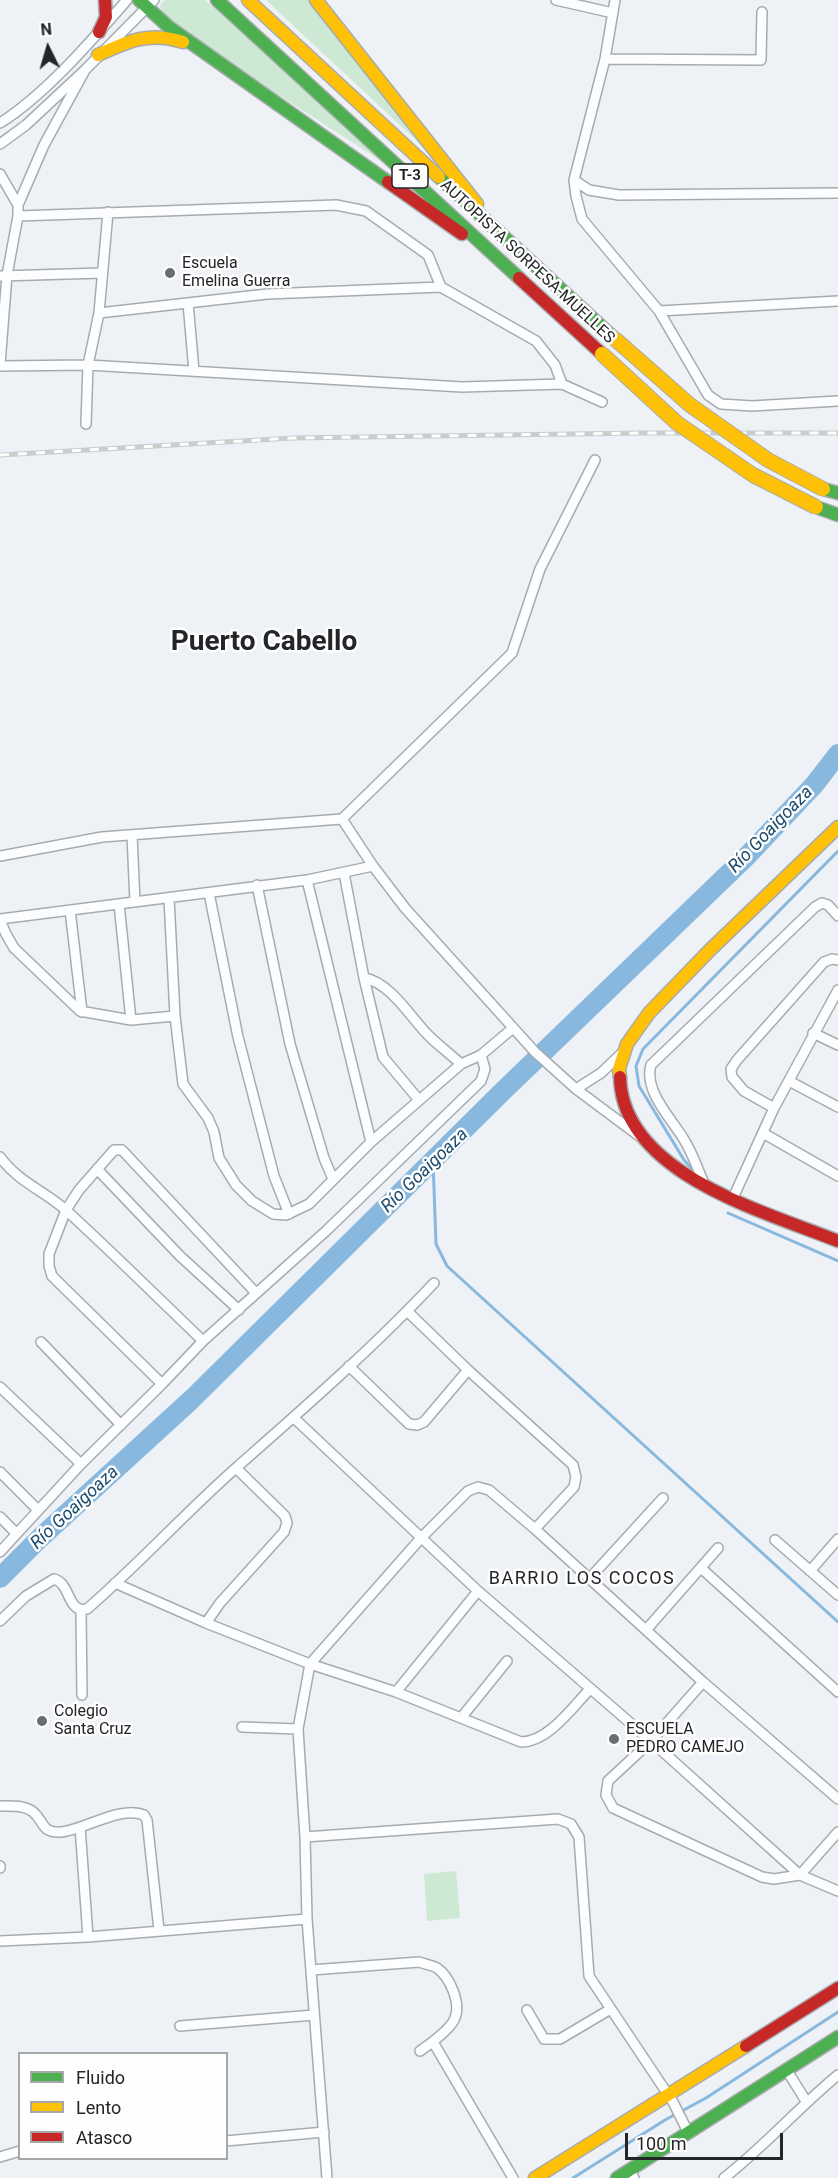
<!DOCTYPE html>
<meta charset="utf-8">
<style>
body{margin:0}
#map{position:relative;width:838px;height:2178px;overflow:hidden;background:#eef2f6;font-family:Roboto,sans-serif}
canvas{display:block}
.legend{position:absolute;left:18px;top:2052px;width:210px;height:108px;box-sizing:border-box;background:#fefefe;border:2px solid #a6a7a8;margin:0;padding:8px 10px;list-style:none;font-size:18px;color:#232528}
.legend li{display:flex;align-items:center;gap:12px;height:30px}
.legend b{width:30px;border:2px solid #a6a7a8}
.north{position:absolute;left:18px;top:18px;width:60px;height:60px;-webkit-text-stroke:4px #fefefe;paint-order:stroke;rotate:355deg;font-size:16px;font-weight:700;line-height:24px;text-align:center;color:#232528}
.north::after{content:'';display:block;margin:auto;width:21px;height:27px;background:#232528;clip-path:polygon(50% 0,100% 100%,50% 72%,0 100%)}
.scale{position:absolute;left:625px;top:2133px;width:158px;height:27px;box-sizing:border-box;border:3px solid #232528;border-top:0;padding-left:8px;font-size:18px;line-height:21px;white-space:nowrap;color:#232528;-webkit-text-stroke:4px #fefefe;paint-order:stroke}
</style>
<div id="map">
<canvas width="838" height="2178"></canvas>
<ul class="legend">
<li><b style="height:8px;background:#4caf50"></b>Fluido</li>
<li><b style="height:8px;background:#ffc107"></b>Lento</li>
<li><b style="height:8px;background:#c62828"></b>Atasco</li>
</ul>
<div class="north">N</div>
<div class="scale">100 m</div>
</div>
<script>
const ctx = document.querySelector('canvas').getContext('2d');
ctx.lineJoin = 'round';
function fillPath(path, color) {
  ctx.fillStyle = color;
  ctx.fill(path, 'evenodd');
}
function strokePath(path, color, width, dash) {
  ctx.strokeStyle = color;
  ctx.lineWidth = width;
  ctx.lineCap = dash ? 'butt' : 'round';
  ctx.setLineDash(dash || []);
  ctx.stroke(path);
}
function drawText(font, color, halo, rows, align = 'center') {
  ctx.font = font + ' Roboto,sans-serif';
  ctx.lineWidth = 5;
  ctx.setLineDash([]);
  ctx.textBaseline = 'middle';
  ctx.strokeStyle = halo;
  ctx.fillStyle = color;
  for (const [text, x, y, turn = 0] of rows) {
    ctx.save();
    ctx.translate(x, y);
    ctx.rotate((+turn || 0) * Math.PI / 180);
    ctx.textAlign = isNaN(turn) ? turn : align;
    if (halo) ctx.strokeText(text, 0, 0);
    ctx.fillText(text, 0, 0);
    ctx.restore();
  }
}
const green = new Path2D(`
 M165 0H205L411 180 199 44 167 17 159 6Z
 M266 0H317L432 155Z
 M456 1871 460 1918 427 1921 424 1874Z`);
const stream = new Path2D(`
 M433 1161 436 1244 447 1266 838 1622
 M697 1174 684 1160 639 1086 636 1066 643 1049 838 851
 M728 1213 838 1261
 M573 2178 665 2120 706 2098 838 2012`);
const river = new Path2D(`
 M0 1578 40 1538 192 1399 503 1091 748 855 814 785 838 754`);
const street = new Path2D(`
 M556 0 613 13
 M615 0 605 59 574 180 576 196 582 219 659 311 708 395 721 404 752 406 838 401
 M605 59 761 60 762 12
 M0 123C45 95 92 40 127 0
 M0 144 26 125 85 70 154 0
 M0 174 18 205
 M574 180 589 190 619 195 838 193
 M18 216 336 205 366 211 428 255 441 287 536 341 555 365 562 384
 M0 276 102 273
 M188 303 194 371
 M659 311 838 301
 M99 313 267 294 441 287
 M0 364 7 275 18 216V205L44 145 85 70
 M0 366 88 365 462 387 562 384 602 402
 M86 424 88 365 99 313 108 212
 M342 819 373 866 405 908 535 1052 576 1089 601 1073 623 1052
 M132 835 135 902
 M0 856 102 837 342 819 512 653 540 569 595 460
 M344 873 364 978 383 1057 419 1100
 M307 880 371 1142
 M257 885 290 1044 324 1158 333 1179
 M209 893 238 1037 274 1176 289 1214
 M169 898 175 1016 183 1084 208 1118 214 1132 219 1158 236 1185 252 1201 273 1214 286 1215 309 1204 371 1142 461 1064 481 1055 513 1028
 M119 904 131 1020
 M70 910 82 1012
 M0 919 307 880 373 866
 M0 920 6 934 14 948 80 1011 131 1020 175 1016
 M364 978C390 982 411 1018 428 1035 438 1045 450 1054 461 1064
 M813 1033 838 1045
 M789 1081 838 1107
 M576 1089 639 1136
 M774 1108 744 1091 732 1077 731 1069 737 1060 824 962 832 959 838 960
 M763 1133 838 1176
 M0 1157C19 1183 47 1192 68 1212 114 1254 158 1298 203 1341
 M97 1169 180 1256 239 1310
 M705 1186C699 1172 694 1157 686 1143 674 1121 643 1092 651 1065L815 907 822 903 828 905 838 916
 M733 1198 774 1108 838 990
 M407 1311 468 1370 573 1465 576 1477 574 1487 535 1529
 M41 1342 121 1425
 M349 1366 409 1424 417 1425 424 1422 468 1370
 M162 1384 52 1276 49 1266V1254L66 1210 79 1190 114 1150H122L256 1293
 M0 1387 81 1464
 M294 1418 478 1591 651 1741 800 1875 838 1891
 M0 1472 37 1509
 M0 1517 16 1533
 M775 1540 838 1595
 M0 1552 81 1464 162 1384 203 1341 326 1231 481 1081 485 1069 481 1055
 M701 1568 838 1692
 M810 1571 838 1539
 M589 1579 663 1498
 M115 1583 206 1623 310 1664 396 1692 521 1742C548 1742 572 1708 590 1689
 M81 1611 82 1695
 M0 1621 26 1596 54 1579C71 1583 67 1614 87 1609 139 1564 185 1513 237 1467 304 1408 372 1349 434 1283
 M206 1623 220 1603 284 1532 287 1523 285 1516 236 1468
 M646 1630 718 1548
 M703 1682 651 1741 608 1781 606 1795 613 1808 762 1877 774 1879 800 1875 838 1832
 M396 1692 478 1591
 M461 1718 507 1661
 M242 1727 298 1729
 M0 1806C11 1806 23 1805 32 1811 45 1821 40 1833 61 1832 84 1830 121 1805 144 1815L147 1820 159 1930
 M80 1827 88 1937
 M305 1837 558 1819 571 1824 579 1837 589 1976 673 2102 688 2132
 M0 1866V1868
 M0 1941 88 1937 307 1919
 M311 1970 419 1962C424 1964 432 1965 437 1968 450 1977 461 2003 455 2018 451 2029 430 2044 420 2051
 M527 2010 544 2039H560L609 2010
 M180 2026 314 2015
 M433 2042 513 2178
 M786 2069 806 2101
 M226 2141 324 2132
 M0 2157 20 2151
 M629 2170 634 2178
 M327 2178 307 1919 305 1837 298 1729 310 1664 421 1538 468 1491 478 1487 489 1490 535 1529 703 1682 838 1799
 M724 2178C765 2146 798 2108 838 2075`);
const fast = new Path2D(`
 M139 0 170 28 388 182
 M217 0 519 278
 M439 177 615 339
 M823 489 838 493
 M816 507 838 515
 M617 2178 838 2037`);
const slow = new Path2D(`
 M248 0 439 177
 M316 0 477 204
 M98 55C128 41 150 31 183 42
 M620 1077 619 1069 627 1044 649 1013 710 950 838 827
 M535 2178 746 2046`);
const jam = new Path2D(`
 M99 32 106 17 105 0
 M388 182 462 234
 M519 278 602 354
 M620 1077C622 1174 766 1212 838 1241
 M746 2046 838 1988`);
const rail = new Path2D(`
 M0 455 293 438 642 433H838`);
const slowBridge = new Path2D(`
 M615 339 690 405 768 460 823 489
 M602 354 677 423 753 475 816 507`);
const markers = [
 [170,273,6,"#6a6d70"],
 [42,1721,6,"#6a6d70"],
 [614,1739,6,"#6a6d70"]
];
const shields = [
 [410,176,36]
];
const shieldNames = [
 ["T-3",410,176]
];
const streetNames = [
 ["AUTOPISTA SORPESA-MUELLES",527,262,43]
];
const poiNames = [
 ["Escuela",182,264],
 ["Emelina Guerra",182,282],
 ["Colegio",54,1712],
 ["Santa Cruz",54,1730],
 ["ESCUELA",626,1730],
 ["PEDRO CAMEJO",626,1748]
];
const waterNames = [
 ["Río Goaigoaza",771,830,-46],
 ["Río Goaigoaza",425,1171,-44],
 ["Río Goaigoaza",75,1508,-43]
];
const neighbourhoodNames = [
 ["BARRIO LOS COCOS",582,1579]
];
const townNames = [
 ["Puerto Cabello",264,643]
];
fillPath(green, '#cde8d3');
strokePath(stream, '#88b8de', 3);
strokePath(river, '#88b8de', 20);
strokePath(street, '#a8abae', 12);
strokePath(fast, '#a8abae', 15);
strokePath(slow, '#a8abae', 15);
strokePath(jam, '#a8abae', 15);
strokePath(street, '#fcfdfe', 9);
strokePath(fast, '#4caf50', 12);
strokePath(slow, '#ffc107', 12);
strokePath(jam, '#c62828', 12);
strokePath(rail, '#cacccd', 5);
strokePath(rail, '#fefefe', 3, [9]);
strokePath(slowBridge, '#a8abae', 16, []);
strokePath(slowBridge, '#ffc107', 14);
for (const [x, y, r, color] of markers) {
  const dot = new Path2D();
  dot.arc(x, y, r, 0, 2 * Math.PI);
  ctx.fillStyle = color;
  ctx.fill(dot);
  strokePath(dot, '#fefefe', 2);
}
for (const [x, y, w] of shields) {
  const box = new Path2D();
  box.roundRect(x - w / 2, y - 12, w, 24, 4.5);
  ctx.fillStyle = '#fefefe';
  ctx.fill(box);
  strokePath(box, '#232528', 1.5);
}
drawText('bold 15px', '#232528', null, shieldNames);
drawText('16px', '#232528', '#fefefe', streetNames);
drawText('16px', '#232528', '#fefefe', poiNames, 'left');
drawText('italic 18px', '#1b4c70', '#fefefe', waterNames);
ctx.letterSpacing = '1.5px';
drawText('18px', '#232528', '#fefefe', neighbourhoodNames);
ctx.letterSpacing = '0px';
drawText('bold 28px', '#232528', '#fefefe', townNames);
</script>
